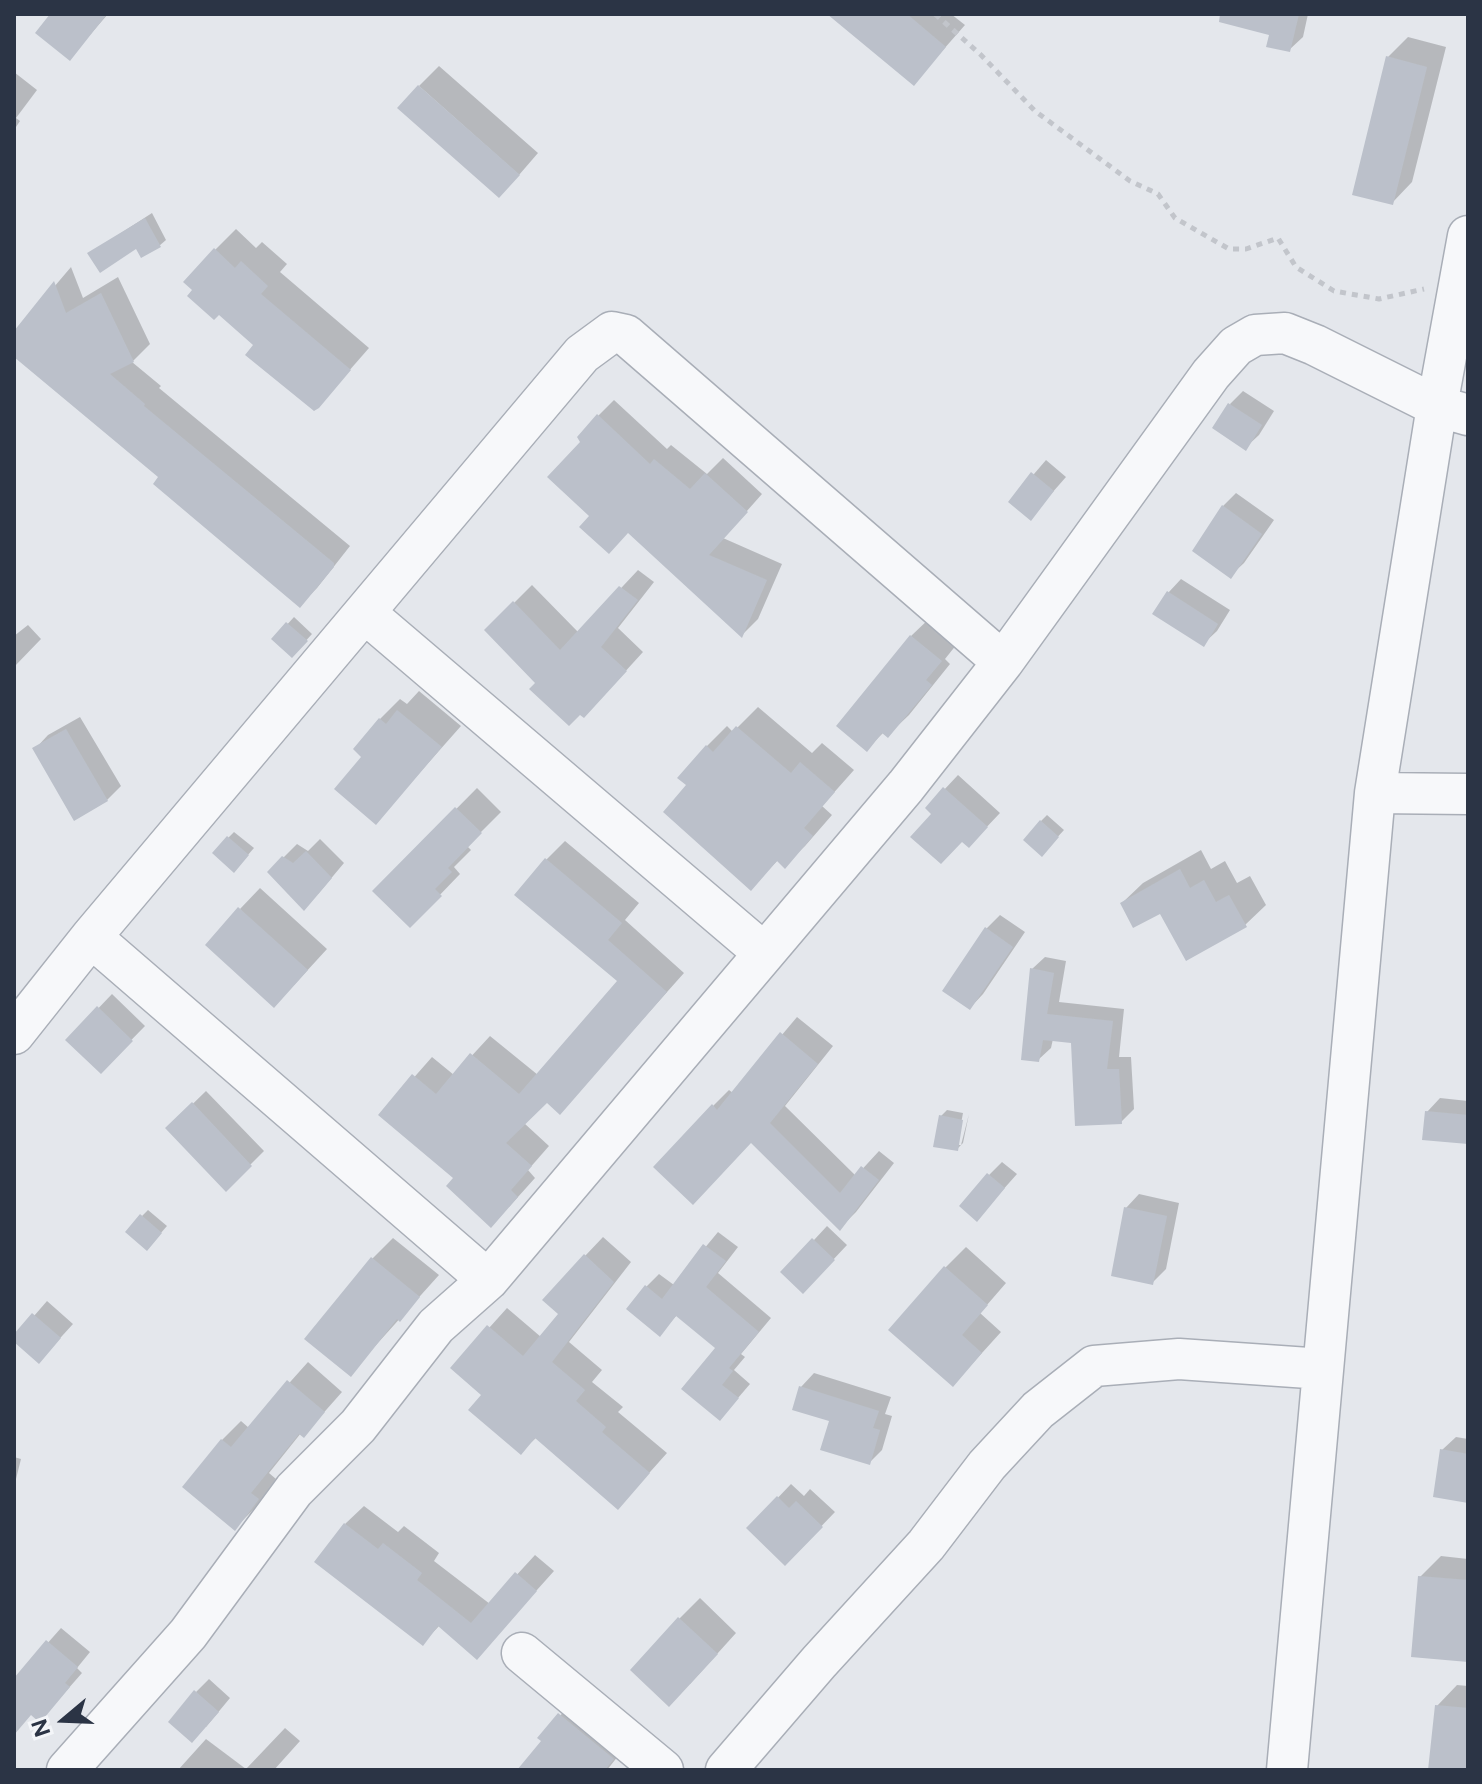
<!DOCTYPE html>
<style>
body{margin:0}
#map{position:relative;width:1482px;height:1784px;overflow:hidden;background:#e4e7ec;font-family:Figtree,sans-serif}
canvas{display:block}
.frame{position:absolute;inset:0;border:16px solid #2b3445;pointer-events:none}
.north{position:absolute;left:24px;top:1680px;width:80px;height:80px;-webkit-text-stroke:6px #f4f6f9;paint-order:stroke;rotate:251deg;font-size:22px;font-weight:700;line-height:32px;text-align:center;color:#2b3445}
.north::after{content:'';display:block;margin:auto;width:28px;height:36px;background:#2b3445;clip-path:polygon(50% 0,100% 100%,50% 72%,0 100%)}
</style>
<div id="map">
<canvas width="1482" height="1784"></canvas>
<div class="frame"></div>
<div class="north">N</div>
</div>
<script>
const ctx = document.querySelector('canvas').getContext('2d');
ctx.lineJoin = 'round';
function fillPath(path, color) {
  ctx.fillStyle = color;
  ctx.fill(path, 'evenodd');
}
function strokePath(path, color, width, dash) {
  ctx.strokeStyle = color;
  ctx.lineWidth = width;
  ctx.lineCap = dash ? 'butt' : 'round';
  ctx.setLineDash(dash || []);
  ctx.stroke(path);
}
const shadow = new Path2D(`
 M53 14H108L70 58Z
 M830 14H951L965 25 914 83Z
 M1267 14H1308L1303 37 1289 50 1272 34Z
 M1408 37 1446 47 1412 182 1392 203 1387 58Z
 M439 66 538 153 519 175 419 86Z
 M14 72 37 90 16 118 20 121 14 130Z
 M152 213 166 240 159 246 90 253Z
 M236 229 256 248 262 242 287 264 280 272 369 348 334 388 256 345 215 250Z
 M71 267 83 298 118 277 150 344 132 362 161 386 159 388 350 546 317 588 300 605 161 476 14 354V334Z
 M1243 391 1274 411 1259 435 1245 448 1230 404Z
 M614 400 667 449 671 445 707 474 723 458 762 494 723 538 782 564 758 619 742 635 629 531 592 516 582 442 598 416Z
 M1046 460 1066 477 1030 518 1010 502Z
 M1236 493 1274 520 1244 563 1230 576 1223 506Z
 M638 570 654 582 618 628 643 652 602 697 537 683 487 630 532 585 579 633Z
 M1181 579 1230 610 1217 631 1203 644 1168 593Z
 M932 616 961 639 945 659 950 664 909 715 888 735 884 732 867 749 838 726 911 636Z
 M294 617 312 634 292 656 274 639Z
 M28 625 41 639 14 667V636Z
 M419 691 461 726 376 822 364 756 380 719 400 699 407 704Z
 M758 707 812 753 822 743 854 770 822 806 832 815 805 846 784 866 778 860 751 888 689 785 707 746 727 726 733 732Z
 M80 717 121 786 107 800 35 749 48 735Z
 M958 775 1000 813 982 832 933 813 927 808Z
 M477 788 501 812 467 846 471 850 454 867 460 874 410 926 375 891Z
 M1047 815 1064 830 1042 854 1041 821Z
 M234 832 254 848 240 864 228 838Z
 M320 839 344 863 318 894 269 872 297 844 308 851Z
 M565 841 639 903 625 920 684 973 560 1112 547 1100 524 1123 549 1146 528 1170 535 1178 509 1207 456 1178 381 1115 432 1057 454 1075 490 1036 538 1075 619 981 546 860Z
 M1201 850 1211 869 1225 861 1237 883 1250 876 1266 905 1245 925 1122 903 1143 883Z
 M260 888 327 949 294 985 240 909Z
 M1000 915 1025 932 983 994 970 1008 986 929Z
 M1045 957 1066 961 1059 1002 1124 1009 1119 1057H1131L1134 1109 1121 1122 1072 1041 1053 1039 1051 1048 1038 1060 1032 969Z
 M112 994 145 1026 101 1071 68 1040Z
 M797 1017 833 1046 785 1106 856 1176 879 1151 894 1163 856 1212 840 1228 752 1141 709 1186 713 1106 729 1090 733 1093Z
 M206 1091 264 1151 226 1189 168 1128Z
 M1440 1098 1468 1101V1142L1427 1112Z
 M947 1110 963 1113 957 1145H961L969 1114 963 1143 957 1149 941 1116Z
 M1002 1162 1017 1174 977 1219 989 1175Z
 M1139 1194 1179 1203 1166 1269 1152 1283 1126 1208Z
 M148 1210 167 1226 153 1242 142 1216Z
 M827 1226 847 1245 816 1278 814 1240Z
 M718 1232 738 1247 718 1273 771 1318 741 1354 745 1357 734 1370 750 1384 720 1419 717 1348 677 1315 660 1334 646 1287 659 1274 674 1285Z
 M603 1237 631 1262 569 1342 602 1370 592 1382 623 1407 618 1412 667 1453 618 1508 537 1437 521 1452 484 1395 453 1368 507 1308 541 1337 560 1314 585 1256Z
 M393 1238 439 1275 350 1374 307 1338 373 1258Z
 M966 1247 1006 1283 980 1313 1001 1332 953 1385 945 1268Z
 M47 1301 73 1324 52 1347 14 1339Z
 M308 1362 342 1392 304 1435 301 1433 269 1473 276 1479 254 1509 235 1528 185 1486 222 1440 241 1421 249 1428Z
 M814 1373 891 1397 885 1414 892 1416 882 1450 869 1463 801 1387Z
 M1456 1437 1468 1439V1501L1442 1450Z
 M14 1457 21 1459 14 1487Z
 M791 1484 804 1496 810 1489 835 1512 785 1564 749 1528Z
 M364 1506 398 1532 404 1526 439 1553 434 1561 490 1604 535 1555 554 1571 477 1657 440 1625 423 1643 345 1524Z
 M1441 1556 1468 1559V1660L1420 1577Z
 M700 1598 736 1633 690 1684 679 1619Z
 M61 1628 90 1652 77 1668 82 1673 53 1706 14 1720V1681Z
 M209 1679 230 1698 206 1727 196 1692Z
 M1457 1685 1468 1686V1770H1430L1437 1706Z
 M577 1697 630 1741 607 1770H528L544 1741 540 1738Z
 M285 1728 300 1741 274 1770H178L206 1739 246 1769Z`);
const building = new Path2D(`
 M50 14H107L70 61 35 33Z
 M827 14H907L946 47 914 86Z
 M1220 14H1299L1290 52 1266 47 1269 35 1219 22Z
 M1386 56 1427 67 1393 205 1352 195Z
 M418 85 520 175 499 198 397 108Z
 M145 218 161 247 141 258 136 249 100 273 87 253Z
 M214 248 235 268 241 261 268 286 261 294 351 370 319 408 314 411 245 355 253 345 219 315 214 320 187 296 192 290 183 282Z
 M54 281 66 313 101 293 134 362 110 374 145 404 144 406 334 563V567L300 608 153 484 158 477 14 357V331Z
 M1228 403 1262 425 1246 451 1212 428Z
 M597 414 650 464 654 459 690 489 705 473 748 512 709 555 767 580 742 638 628 533 609 554 579 527 589 516 547 477 580 442 577 437Z
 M1031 472 1054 491 1031 521 1008 502Z
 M1222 505 1262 534 1231 579 1192 551Z
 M619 586 638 600 601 647 627 671 584 718 580 715 569 726 529 689 535 683 484 630 513 601 560 650Z
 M1167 591 1218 624 1204 647 1152 614Z
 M286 622 308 641 292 658 271 639Z
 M910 635 942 661 926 680 932 685 888 738 882 733 867 752 836 726Z
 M397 710 442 747 376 825 334 789 361 757 353 749 379 718 386 724Z
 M736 726 791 773 800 762 835 792 804 828 813 836 785 869 777 861 751 891 663 812 686 785 677 778 706 745 713 752Z
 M66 729 108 801 74 821 32 748Z
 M943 787 988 827 969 848 962 842 941 864 910 837 931 814 925 808Z
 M455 807 482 833 448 868 452 872 435 889 442 896 410 928 372 891Z
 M1040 820 1059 837 1042 857 1023 840Z
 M227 836 249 855 234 873 212 853Z
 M306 851 332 878 304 911 267 872 282 856 293 863Z
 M545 858 622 923 608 940 667 992 560 1115 547 1103 506 1143 532 1166 511 1190 518 1197 491 1228 446 1186 453 1178 378 1115 412 1074 436 1094 470 1053 519 1094 617 981 514 895Z
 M1180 869 1190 888 1204 880 1216 902 1229 895 1247 927 1186 961 1160 914 1133 928 1120 903Z
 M238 907 308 970 274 1008 205 945Z
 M985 927 1013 947 970 1010 942 991Z
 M1030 968 1054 973 1047 1014 1113 1021 1107 1069H1119L1122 1124 1075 1126 1071 1043 1043 1040 1039 1062 1021 1060Z
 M97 1006 133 1041 101 1074 65 1040Z
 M780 1032 818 1064 770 1123 840 1193 861 1166 879 1180 840 1231 751 1143 693 1205 653 1167 712 1104 717 1110Z
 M192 1102 252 1166 226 1192 165 1128Z
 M1425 1111 1468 1115V1144L1422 1140Z
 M939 1115 963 1120 958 1151 933 1147Z
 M987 1173 1005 1188 977 1222 959 1206Z
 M1124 1207 1167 1216 1153 1285 1111 1276Z
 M140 1214 162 1233 147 1251 125 1232Z
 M812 1238 835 1260 803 1294 780 1272Z
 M703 1244 726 1261 706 1287 759 1332 729 1368 733 1371 722 1385 739 1398 720 1421 681 1389 715 1348 676 1316 660 1337 626 1309 645 1285 662 1299Z
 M584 1254 614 1282 552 1362 585 1390 576 1401 606 1427 602 1432 650 1473 618 1510 535 1438 521 1455 468 1410 481 1395 450 1368 487 1325 523 1356 558 1314 542 1300Z
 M371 1257 420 1297 400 1322 397 1319 351 1377 304 1339Z
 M944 1266 988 1305 962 1335 982 1353 953 1387 888 1330Z
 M32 1313 61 1338 39 1364 14 1342V1334Z
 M287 1380 325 1412 304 1438 299 1434 251 1493 259 1499 235 1531 182 1487 221 1439 231 1447Z
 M799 1386 879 1411 873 1428 880 1430 870 1465 820 1450 829 1421 792 1410Z
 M1440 1449 1468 1454V1503L1433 1497Z
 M777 1496 789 1508 796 1501 823 1527 785 1566 746 1528Z
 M344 1523 378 1549 383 1543 422 1573 417 1580 471 1623 515 1572 537 1591 477 1660 438 1626 423 1646 314 1562Z
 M1418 1576 1468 1580V1662L1411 1657Z
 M678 1617 718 1654 669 1707 630 1670Z
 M46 1640 78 1667 65 1683 70 1687 40 1723 31 1715 14 1735V1678Z
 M194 1690 219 1712 192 1743 168 1722Z
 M1435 1705 1468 1708V1770H1428Z
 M558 1713 614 1759 605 1770H517L541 1741 537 1738Z`);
const path = new Path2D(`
 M935 14 981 55 1035 111 1130 181 1158 194 1175 218 1229 249H1246L1278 238 1296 267 1334 291 1379 299 1424 289`);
const minor = new Path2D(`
 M365 613 764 953
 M1375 793 1468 794
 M91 937 488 1280
 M14 1034 91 937 582 354 612 332 626 335 1003 662
 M522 1653 663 1770
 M67 1770 188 1634 294 1490 358 1426 436 1326 488 1280 906 786 1003 662 1211 374 1236 346 1255 335 1285 333 1315 345 1437 406 1468 415
 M726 1770 819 1662 926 1545 987 1465 1038 1410 1094 1366 1179 1359 1323 1369
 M1287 1770 1375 793 1437 406 1468 236`);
fillPath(shadow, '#0003');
fillPath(building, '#bbc0ca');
strokePath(minor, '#a9aeb7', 43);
strokePath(path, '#c2c5cb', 5, [6, 6]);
strokePath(minor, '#f7f8fa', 40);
</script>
